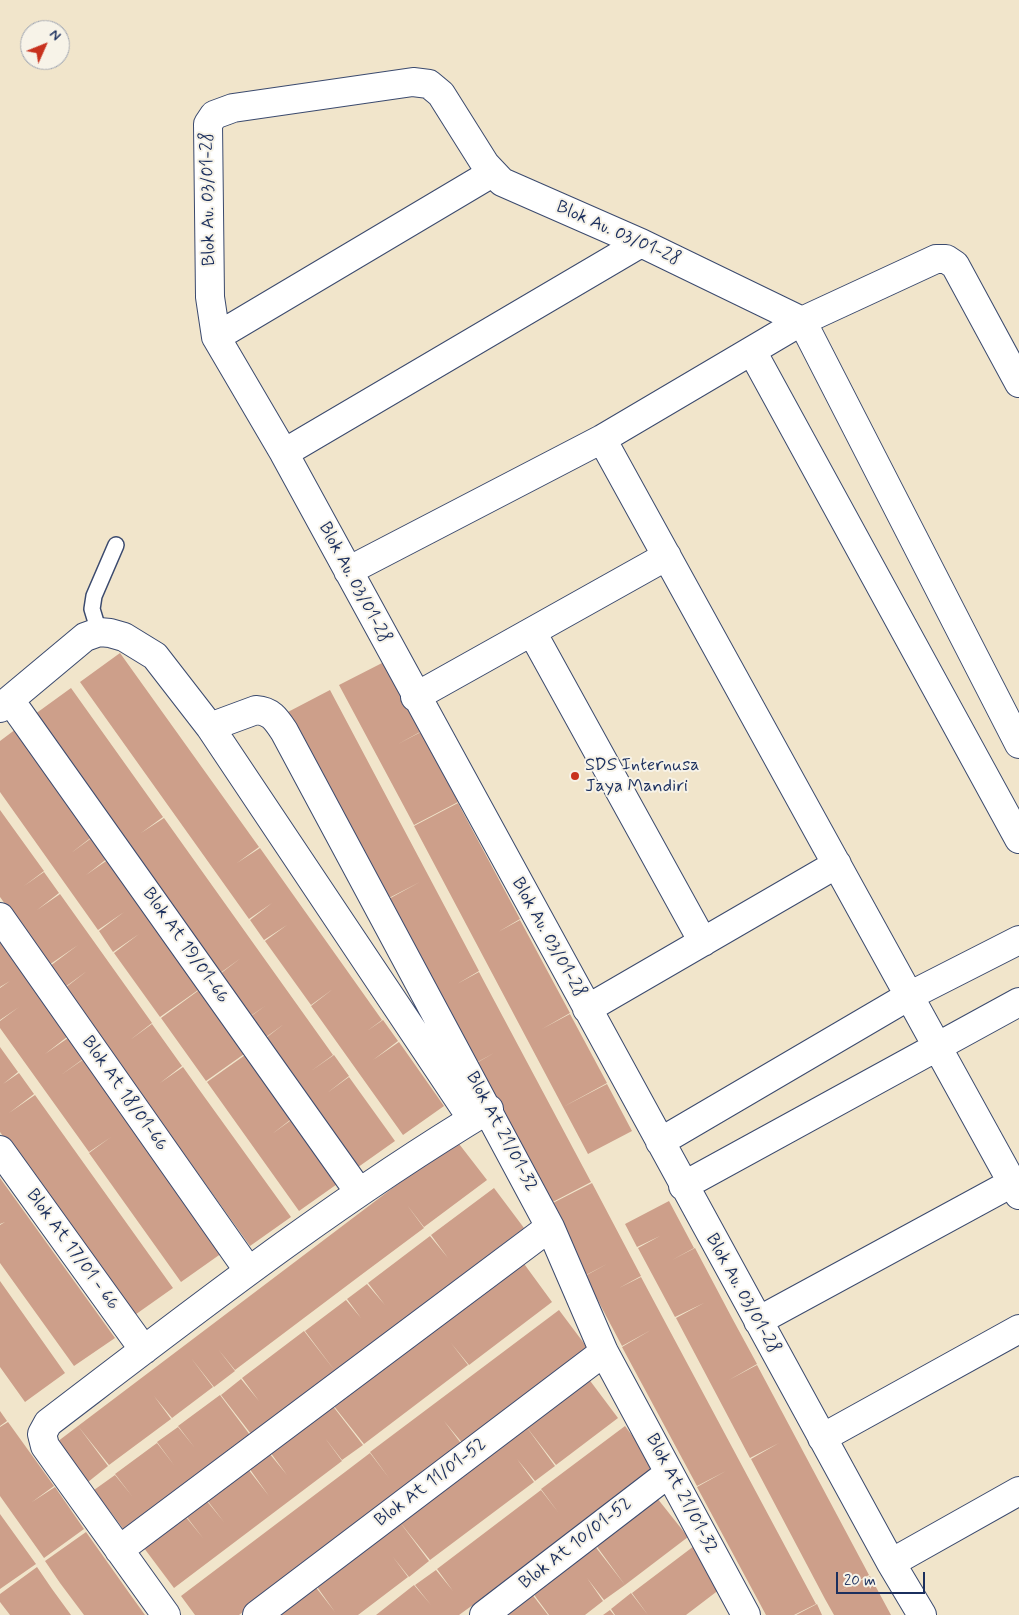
<!DOCTYPE html>
<style>
body{margin:0}
#map{position:relative;width:1019px;height:1615px;overflow:hidden;background:#f1e5cb;font-family:Mynerve,sans-serif}
canvas{display:block}
.north{position:absolute;left:20px;top:20px;width:50px;height:50px;box-sizing:border-box;background:#f7f3e8;border:1px solid #9fa5b1;border-radius:50%;rotate:46deg;font-size:14px;font-weight:700;line-height:20px;text-align:center;color:#1b2f5e}
.north::after{content:'';display:block;margin:auto;width:18px;height:22px;background:#c8321e;clip-path:polygon(50% 0,100% 100%,50% 72%,0 100%)}
.scale{position:absolute;left:836px;top:1572px;width:89px;height:22px;box-sizing:border-box;border:2px solid #1b2f5e;border-top:0;padding-left:6px;font-size:15px;line-height:18px;white-space:nowrap;color:#1b2f5e;-webkit-text-stroke:4px #f7f3e8;paint-order:stroke}
</style>
<div id="map">
<canvas width="1019" height="1615"></canvas>
<div class="north">N</div>
<div class="scale">20 m</div>
</div>
<script>
const ctx = document.querySelector('canvas').getContext('2d');
ctx.lineJoin = 'round';
function fillPath(path, color) {
  ctx.fillStyle = color;
  ctx.fill(path, 'evenodd');
}
function strokePath(path, color, width, dash) {
  ctx.strokeStyle = color;
  ctx.lineWidth = width;
  ctx.lineCap = dash ? 'butt' : 'round';
  ctx.setLineDash(dash || []);
  ctx.stroke(path);
}
function drawText(font, color, halo, rows, align = 'center') {
  ctx.font = font + ' Mynerve,sans-serif';
  ctx.lineWidth = 4;
  ctx.setLineDash([]);
  ctx.textBaseline = 'middle';
  ctx.strokeStyle = halo;
  ctx.fillStyle = color;
  for (const [text, x, y, turn = 0] of rows) {
    ctx.save();
    ctx.translate(x, y);
    ctx.rotate((+turn || 0) * Math.PI / 180);
    ctx.textAlign = isNaN(turn) ? turn : align;
    if (halo) ctx.strokeText(text, 0, 0);
    ctx.fillText(text, 0, 0);
    ctx.restore();
  }
}
const building = new Path2D(`
 M120 653 259 847 237 863 260 848 382 1020 367 1031 383 1020 398 1041 373 1060 399 1042 444 1106 403 1135 311 1006 333 989 311 1005 265 941 287 925 264 940 250 920 272 903 249 919 80 682Z
 M384 662 420 732 398 744 421 732 458 802 414 825 339 685Z
 M71 688 163 817 141 833 164 818 333 1055 311 1071 334 1055 349 1076 327 1093 349 1077 395 1141 354 1170 262 1041 284 1024 262 1040 247 1019 265 1006 246 1019 216 977 241 958 216 976 31 717Z
 M330 690 392 807 370 819 392 807 479 971 457 984 479 972 591 1182 547 1205 473 1065 494 1053 472 1065 385 901 420 882 385 900 286 713Z
 M16 729 93 836 71 853 93 837 108 858 86 875 109 859 201 988 160 1017 114 953 139 934 113 952 99 931 124 912 98 930 0 792V741Z
 M458 803 520 919 498 932 520 920 570 1013 542 1029 570 1014 607 1083 563 1107 414 826Z
 M0 810 44 871 24 886 44 872 59 893 37 910 60 894 152 1023 130 1040 152 1024 182 1066 160 1083 183 1067 198 1088 176 1104 198 1088 291 1217 250 1246 65 988 87 971 65 987 50 966 78 945 49 965 0 897Z
 M0 942 67 1037 45 1054 68 1038 83 1059 61 1075 84 1059 222 1253 181 1282 89 1153 111 1137 89 1152 0 1028V1021L19 1007 0 1020V988L10 981 0 987Z
 M202 988 247 1052 206 1081 161 1018Z
 M0 1047 18 1072 3 1084 19 1073 34 1094 9 1113 35 1095 173 1288 132 1317 0 1132Z
 M248 1053 294 1117 272 1134 294 1118 340 1182 299 1211 207 1082Z
 M607 1084 632 1131 588 1154 563 1107Z
 M456 1140 487 1180 424 1227 407 1205 424 1228 361 1275 344 1253 361 1275 235 1370 218 1349 235 1371 214 1387 191 1358 213 1387 172 1418 154 1396 171 1419 109 1465 78 1426Z
 M0 1178 115 1338 74 1366 0 1263V1225L5 1222 0 1224Z
 M592 1183 641 1276 619 1288 641 1277 816 1604 794 1615H766L697 1487 726 1471 697 1486 622 1347 651 1330 622 1346 585 1276 607 1264 584 1276 547 1206Z
 M494 1188 524 1228 335 1371 305 1331 346 1300 361 1318 347 1299 367 1284 385 1305 368 1283 430 1236 448 1258 431 1235Z
 M669 1201 694 1248 672 1260 695 1248 732 1318 710 1330 732 1318 757 1364 729 1380 757 1365 869 1575 840 1591 870 1576 891 1615H834L825 1599 751 1459 779 1443 750 1458 676 1318 704 1303 675 1317 638 1248 660 1236 637 1247 625 1224Z
 M522 1261 552 1302 469 1365 451 1343 468 1365 364 1444 333 1405 396 1357 413 1379 396 1357 459 1309 476 1331 459 1309Z
 M0 1281 65 1373 25 1402 0 1367Z
 M559 1310 589 1350 464 1445 444 1421 463 1446 239 1615H195L181 1596 349 1469 366 1491 349 1469 370 1453 389 1478 370 1452Z
 M304 1331 335 1371 251 1434 221 1395 241 1379 259 1401 242 1378Z
 M588 1378 618 1418 556 1465 525 1425Z
 M220 1395 250 1435 124 1530 94 1490 115 1475 132 1496 115 1474 157 1443 174 1465 157 1442 178 1427 195 1448 178 1426Z
 M332 1405 363 1445 342 1460 325 1438 342 1461 174 1588 144 1548 185 1516 203 1538 186 1516 206 1500 224 1522 207 1500 248 1469 269 1496 249 1468 269 1453 287 1475 270 1452Z
 M0 1411 7 1421 0 1426Z
 M8 1422 54 1486 32 1502 55 1487 84 1529 44 1558 0 1496V1427Z
 M525 1425 555 1466 535 1481 517 1459 534 1482 430 1560 399 1521 462 1473 481 1498 462 1473Z
 M78 1426 108 1466 88 1482 57 1442Z
 M625 1426 655 1466 488 1594 459 1615H376L414 1585 431 1605 415 1585 436 1570 453 1591 437 1569 541 1490 558 1512 541 1489Z
 M657 1498 688 1537 625 1585 595 1544Z
 M0 1514 36 1564 0 1589Z
 M399 1521 429 1561 409 1577 393 1557 408 1577 358 1615H275L314 1585 335 1612 315 1584 336 1569 353 1591 336 1569Z
 M86 1532 132 1597 145 1615H84L60 1583 45 1561Z
 M594 1545 625 1585 604 1600 587 1578 603 1601 585 1615H549L532 1592Z
 M694 1546 724 1586 686 1615H648L632 1593Z
 M37 1567 52 1589 71 1615H10L0 1602V1594Z
 M531 1593 548 1615H502Z
 M631 1593 648 1615H615L611 1609Z
 M817 1604 822 1615H796Z
 M610 1610 614 1615H603Z`);
const service = new Path2D(`
 M99 632 92 609 94 596 116 545`);
const minor = new Path2D(`
 M802 321 641 243 502 182 485 164 441 94 429 84 413 82 233 108 214 115 208 124 210 297 216 337 284 453 891 1563 922 1615
 M802 321 1019 744
 M216 337 492 173
 M752 351 1019 839
 M602 439 1019 1195
 M284 453 641 243
 M348 571 602 439 802 321 936 259H946L955 265 1019 383
 M532 632 703 942
 M415 697 667 556
 M10 700 359 1192
 M0 708 85 637 99 632 110 633 124 637 155 656 210 727 472 1119
 M210 727 256 710C271 711 276 719 284 731L550 1227 604 1352 746 1615
 M0 917 248 1270
 M587 1009 837 864
 M660 1142 909 996 1019 940
 M0 1150 144 1350
 M683 1186 1019 1002
 M758 1321 1012 1183
 M822 1438 1019 1329
 M119 1550 550 1227
 M891 1563 1019 1491
 M166 1615 45 1446 42 1434 48 1423C191 1314 334 1202 489 1109
 M257 1615 604 1352
 M484 1615 669 1473`);
const markers = [
 [575,776,5,"#c8321e"]
];
const streetNames = [
 ["Blok Au. 03/01-28",209,199,-91],
 ["Blok Au. 03/01-28",618,234,24],
 ["Blok Au. 03/01-28",354,583,62],
 ["Blok Au. 03/01-28",548,938,61],
 ["Blok At 19/01-66",185,946,55],
 ["Blok At 18/01-66",124,1094,55],
 ["Blok At 21/01-32",501,1132,62],
 ["Blok At 17/01 - 66",72,1250,54],
 ["Blok Au. 03/01-28",742,1294,61],
 ["Blok At 11/01-52",431,1483,-37],
 ["Blok At 21/01-32",681,1494,62],
 ["Blok At 10/01-52",576,1544,-38]
];
const poiNames = [
 ["SDS Internusa",585,766],
 ["Jaya Mandiri",585,787]
];
fillPath(building, '#cd9f8a');
strokePath(service, '#3b4a6e', 18);
strokePath(minor, '#3b4a6e', 30);
strokePath(service, '#fff', 15);
strokePath(minor, '#fff', 28);
for (const [x, y, r, color] of markers) {
  const dot = new Path2D();
  dot.arc(x, y, r, 0, 2 * Math.PI);
  ctx.fillStyle = color;
  ctx.fill(dot);
  strokePath(dot, '#f7f3e8', 2);
}
drawText('18px', '#1b2f5e', '#f7f3e8', streetNames);
drawText('18px', '#1b2f5e', '#f7f3e8', poiNames, 'left');
</script>
